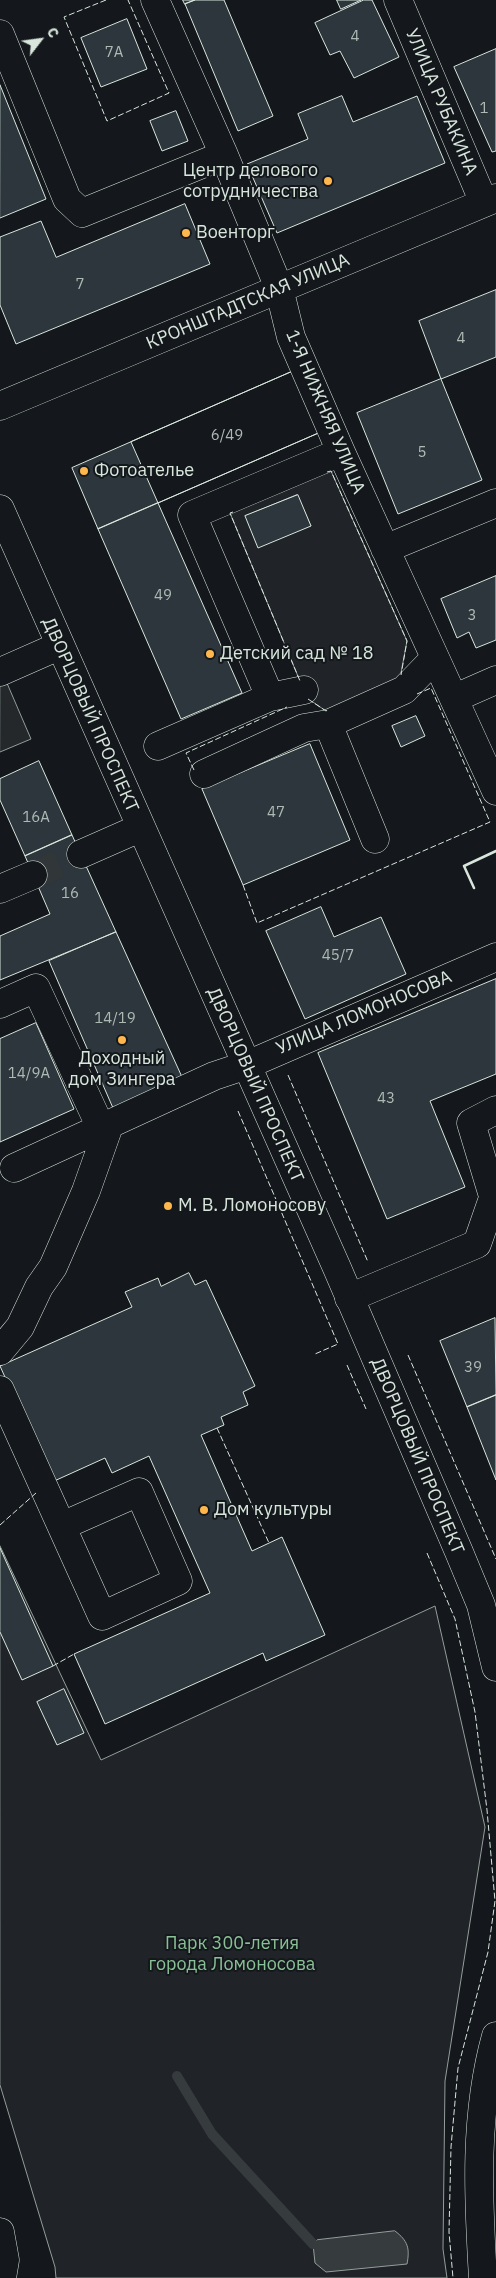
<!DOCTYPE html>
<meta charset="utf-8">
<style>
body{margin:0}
#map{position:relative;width:496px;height:2278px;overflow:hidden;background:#14181c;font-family:"IBM Plex Sans",sans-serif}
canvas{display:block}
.north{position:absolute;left:15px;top:15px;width:50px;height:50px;-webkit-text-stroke:4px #14181c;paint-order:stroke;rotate:60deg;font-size:14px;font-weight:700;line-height:20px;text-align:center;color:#d8e6dc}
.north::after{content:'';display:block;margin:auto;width:18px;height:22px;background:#d8e6dc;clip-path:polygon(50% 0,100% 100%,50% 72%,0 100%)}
</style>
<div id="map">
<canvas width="496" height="2278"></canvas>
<div class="north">С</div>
</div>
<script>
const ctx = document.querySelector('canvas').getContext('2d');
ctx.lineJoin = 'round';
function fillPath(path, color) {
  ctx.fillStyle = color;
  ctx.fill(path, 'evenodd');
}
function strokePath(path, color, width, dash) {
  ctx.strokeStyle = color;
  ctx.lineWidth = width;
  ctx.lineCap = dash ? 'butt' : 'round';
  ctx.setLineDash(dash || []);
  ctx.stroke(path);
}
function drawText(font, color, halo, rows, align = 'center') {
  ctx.font = font + ' "IBM Plex Sans",sans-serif';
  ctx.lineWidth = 4;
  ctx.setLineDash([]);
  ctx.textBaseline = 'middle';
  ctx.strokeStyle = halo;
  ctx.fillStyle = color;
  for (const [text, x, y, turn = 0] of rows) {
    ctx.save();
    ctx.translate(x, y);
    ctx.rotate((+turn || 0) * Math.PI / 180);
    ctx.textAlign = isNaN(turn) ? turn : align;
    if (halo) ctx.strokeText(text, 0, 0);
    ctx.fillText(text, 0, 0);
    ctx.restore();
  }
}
const green = new Path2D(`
 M331 471 407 641 400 678 326 711 307 698 230 513ZM297 495 311 526 246 516Z
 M0 1546 101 1760 435 1606 485 1827 445 2081 443 2249 447 2278H56L55 2267 0 2085Z`);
const parking = new Path2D(`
 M0 667 31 739 0 752Z`);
const water = new Path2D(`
 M395 2231C408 2241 410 2248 407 2264L326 2272 315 2263 313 2244 317 2240Z`);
const stream = new Path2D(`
 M177 2076 212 2134 313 2244`);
const building = new Path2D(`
 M183 0H195L185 4Z
 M195 0H224L273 116 238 131 185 4Z
 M337 0H361L341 9Z
 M364 0H372L399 57 354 78 340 51 330 55 315 23Z
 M127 19 147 69 101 87 81 38Z
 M496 49V151L492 152 454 67Z
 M0 85 46 199 0 218Z
 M342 96 353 122 417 96 445 163 277 233 247 164 308 139 298 114Z
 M176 111 188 141 162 151 150 121Z
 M185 204 210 264 16 344 0 305V237L41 221 56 257Z
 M496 290V357L441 379 419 321Z
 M296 370 323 431 158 503 131 442Z
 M296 370 323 431 98 529 72 468Z
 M441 379 482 480 398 514 357 413Z
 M298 495 311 526 258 548 245 516Z
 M158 503 242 693 181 719 98 529Z
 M496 576V640L476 648 469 632 457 638 441 599Z
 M416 716 425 736 401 747 392 726Z
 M310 744 350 840 243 885 202 789Z
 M39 761 72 835 25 856 0 800V779Z
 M72 835 116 932 0 980V936L50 914 25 856Z
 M321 907 334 937 381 917 406 974 305 1019 266 931Z
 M116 932 182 1077 113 1108 49 961Z
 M496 979V1074L430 1101 465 1187 387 1219 318 1053Z
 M36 1023 74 1109 0 1142V1039Z
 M189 1273 195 1285 206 1280 255 1386 243 1392 248 1405 221 1417 224 1425 201 1435 252 1551 282 1537 325 1635 266 1661 263 1653 105 1724 74 1654 210 1593 149 1456 112 1473 105 1458 52 1482 0 1366 132 1307 125 1292 158 1278 161 1286Z
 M495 1318 496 1395 467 1407 440 1341Z
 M496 1395V1480L467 1407Z
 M0 1548 53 1666 22 1680 0 1632Z
 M64 1689 84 1733 57 1745 37 1702Z`);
const minorTunnel = new Path2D(`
 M33 875 81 854`);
const minor = new Path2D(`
 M155 0 224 155 279 288 291 337 341 452 496 791
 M398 0 484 203
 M0 34 67 199 82 213 224 155
 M0 406 496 198
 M385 549 496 503
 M0 672 59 646
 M270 697 304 690
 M455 698 496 680
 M328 724 375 839
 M158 746 270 697 192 515 341 452
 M204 774 304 728 328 724 404 690 435 658
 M81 854 140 828
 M0 889 33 875
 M0 1004 36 988 101 1128
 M496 1110 471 1123 496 1206
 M14 1168 214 1076 247 1065 496 957
 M349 1298 477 1244 493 1198 496 1197
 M0 1351 20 1327 39 1287 53 1267 86 1191 110 1123
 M0 1390 102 1616 178 1581 139 1492 62 1526
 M0 2232 5 2260 2 2278`);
const major = new Path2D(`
 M0 509 337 1268 459 1552 481 1605 496 1667
 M483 2278C478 2196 474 2115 496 2036`);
const fence = new Path2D(`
 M106 0 64 17 107 121 169 93 128 0
 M327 472 331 471 407 641 401 675
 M233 512 230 513 300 681
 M308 699 326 711 329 709
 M194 770 186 753 287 707
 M243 885 257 923 490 822 431 688 417 694
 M288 1075 368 1262
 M238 1111 338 1344 315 1354
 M408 1355 496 1559
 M347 1365 366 1409
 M217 1428 269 1543
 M0 1525 36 1493
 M427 1553 455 1619 475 1712 487 1810 495 1901 488 1952 458 2068 451 2147 449 2232 453 2278
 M53 1666 74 1654`);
const wall = new Path2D(`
 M474 888 464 866 496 851`);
const markers = [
 [328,181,5,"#ffb74d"],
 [186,233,5,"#ffb74d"],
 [84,471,5,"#ffb74d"],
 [210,654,5,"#ffb74d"],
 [122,1040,5,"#ffb74d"],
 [168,1206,5,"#ffb74d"],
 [204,1510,5,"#ffb74d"]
];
const numberNames = [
 ["4",355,37],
 ["7А",114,53],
 ["1",484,109],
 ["7",80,285],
 ["4",461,339],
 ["6/49",227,436],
 ["5",422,453],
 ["49",163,596],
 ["3",472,616],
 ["47",276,813],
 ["16А",36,818],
 ["16",70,894],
 ["45/7",338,956],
 ["14/19",115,1019],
 ["14/9А",29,1074],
 ["43",386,1099],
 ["39",473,1368]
];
const streetNames = [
 ["УЛИЦА РУБАКИНА",441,102,67],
 ["КРОНШТАДТСКАЯ УЛИЦА",248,302,-23],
 ["1-Я НИЖНЯЯ УЛИЦА",325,412,67],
 ["ДВОРЦОВЫЙ ПРОСПЕКТ",90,715,66],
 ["УЛИЦА ЛОМОНОСОВА",364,1013,-23],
 ["ДВОРЦОВЫЙ ПРОСПЕКТ",255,1085,66],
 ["ДВОРЦОВЫЙ ПРОСПЕКТ",417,1456,67]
];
const poiNames = [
 ["Центр делового",318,171,"right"],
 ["сотрудничества",318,192,"right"],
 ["Военторг",196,233],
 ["Фотоателье",94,471],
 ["Детский сад № 18",220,654],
 ["Доходный",122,1059,"center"],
 ["дом Зингера",122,1080,"center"],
 ["М. В. Ломоносову",178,1206],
 ["Дом культуры",214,1510]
];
const parkNames = [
 ["Парк 300-летия",232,1944],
 ["города Ломоносова",232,1965]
];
fillPath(green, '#202428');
strokePath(green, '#939e99', 1);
fillPath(parking, '#24282b');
strokePath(parking, '#939e99', 1);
fillPath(water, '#363b3e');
strokePath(water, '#939e99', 1);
strokePath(stream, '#363b3e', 10);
fillPath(building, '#2c363c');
strokePath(building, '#d8e6dc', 1);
strokePath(minorTunnel, '#313739', 28, [28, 14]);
strokePath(minor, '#d8e6dc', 29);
strokePath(major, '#d8e6dc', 29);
strokePath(minor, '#14181c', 28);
strokePath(major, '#14181c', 28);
strokePath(fence, '#d8e6dc', 1, [6, 2.5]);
strokePath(wall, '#d8e6dc', 2.5);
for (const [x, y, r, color] of markers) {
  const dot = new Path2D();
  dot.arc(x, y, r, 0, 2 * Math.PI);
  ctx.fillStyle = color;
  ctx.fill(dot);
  strokePath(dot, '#14181c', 2);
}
drawText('15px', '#adbab4', null, numberNames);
drawText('18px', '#d8e6dc', '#14181c', streetNames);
drawText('18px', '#d8e6dc', '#14181c', poiNames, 'left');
drawText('18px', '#8ac095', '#14181c', parkNames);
</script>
